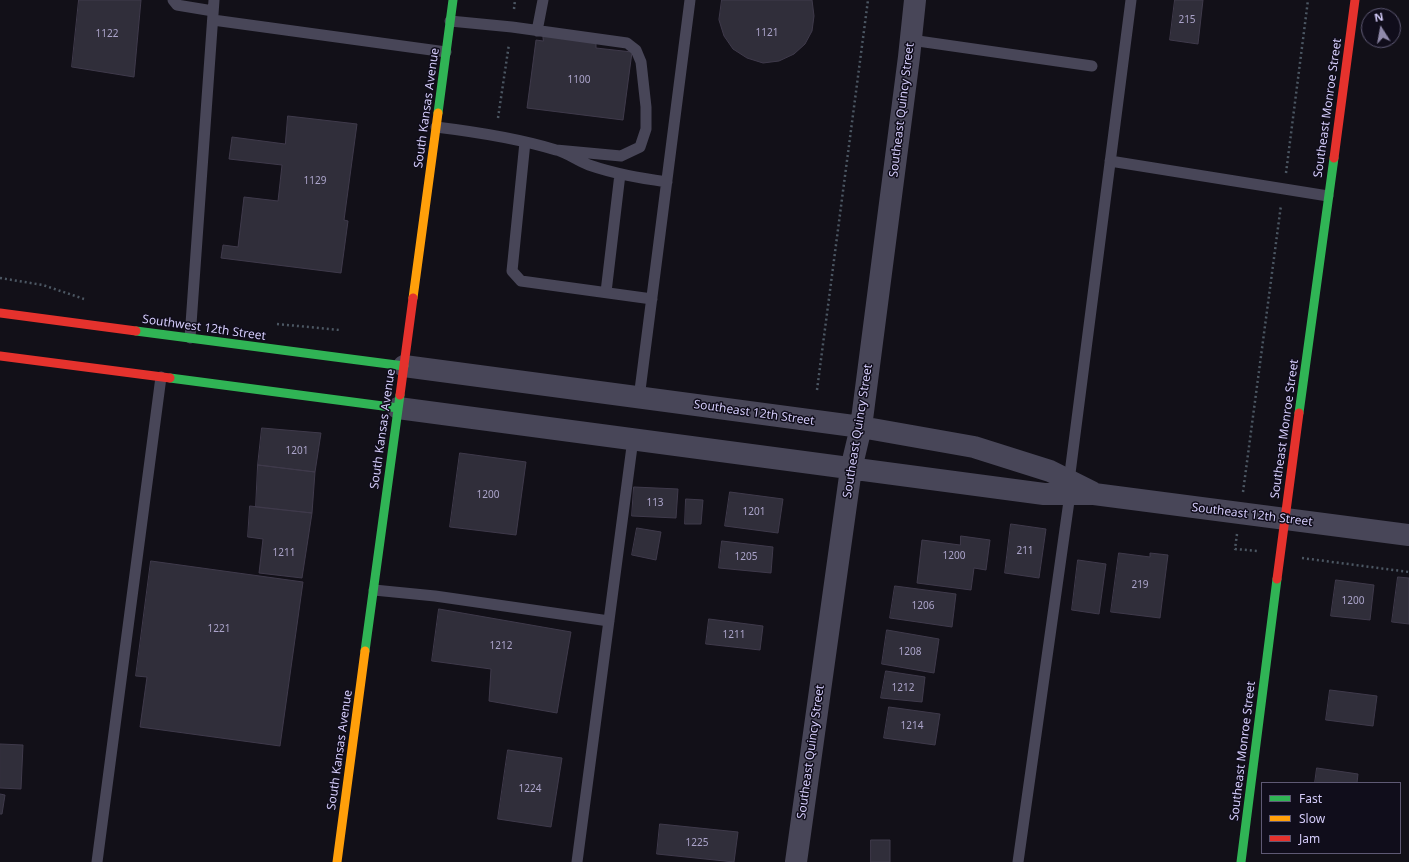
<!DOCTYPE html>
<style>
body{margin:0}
#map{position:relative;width:1409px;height:862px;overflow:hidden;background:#121018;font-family:"Noto Sans",sans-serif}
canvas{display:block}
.legend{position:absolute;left:1261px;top:782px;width:140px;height:72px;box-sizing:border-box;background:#100d1b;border:1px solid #5e5974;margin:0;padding:5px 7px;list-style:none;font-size:12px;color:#d4ccfa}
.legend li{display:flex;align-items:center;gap:8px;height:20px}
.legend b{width:20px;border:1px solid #5e5974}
.north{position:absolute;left:1361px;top:8px;width:40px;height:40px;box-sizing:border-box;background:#100d1b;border:1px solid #5e5974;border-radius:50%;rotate:349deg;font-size:11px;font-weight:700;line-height:16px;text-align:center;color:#d4ccfa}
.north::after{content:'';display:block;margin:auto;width:14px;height:18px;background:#908aab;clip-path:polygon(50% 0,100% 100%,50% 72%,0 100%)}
</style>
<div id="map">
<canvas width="1409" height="862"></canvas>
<ul class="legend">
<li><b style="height:5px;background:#30b455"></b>Fast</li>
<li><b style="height:5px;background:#ff9f0a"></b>Slow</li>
<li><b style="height:5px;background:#e5322d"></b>Jam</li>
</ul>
<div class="north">N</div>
</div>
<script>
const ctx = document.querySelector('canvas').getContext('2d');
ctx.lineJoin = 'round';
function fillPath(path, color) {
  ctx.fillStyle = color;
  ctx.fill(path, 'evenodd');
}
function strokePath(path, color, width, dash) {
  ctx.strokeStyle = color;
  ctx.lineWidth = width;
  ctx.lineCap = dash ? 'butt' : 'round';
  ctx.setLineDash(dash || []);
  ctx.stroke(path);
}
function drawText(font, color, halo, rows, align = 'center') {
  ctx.font = font + ' "Noto Sans",sans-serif';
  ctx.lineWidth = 3;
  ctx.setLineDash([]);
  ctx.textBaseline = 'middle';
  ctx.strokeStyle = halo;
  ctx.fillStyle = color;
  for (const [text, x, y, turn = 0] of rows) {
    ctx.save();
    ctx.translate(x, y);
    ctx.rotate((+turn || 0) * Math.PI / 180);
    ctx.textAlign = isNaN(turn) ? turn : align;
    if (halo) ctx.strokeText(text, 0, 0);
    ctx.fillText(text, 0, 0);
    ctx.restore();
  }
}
const building = new Path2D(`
 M79 0H141L134 77 72 67Z
 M722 0H812L814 16 812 31 805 44 794 54 779 61 763 63 747 58 733 49 724 36 719 20Z
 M1175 0H1203L1198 44 1170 40Z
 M543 34 596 41V48L632 52 623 120 527 108 536 40 543 41Z
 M288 116 357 124 344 220 348 221 341 273 221 258 223 245 238 247 244 197 278 201 282 165 229 159 232 137 285 144Z
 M262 428 321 433 315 472 258 465Z
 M460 453 526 462 516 535 450 527Z
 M258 465 315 472 312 513 256 507Z
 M634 487 678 489 676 518 632 516Z
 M730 492 783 499 778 533 725 526Z
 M686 499 703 500 701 524H685Z
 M250 506 312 513 302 578 259 573 263 539 248 537Z
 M1011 524 1046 529 1039 578 1005 573Z
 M637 528 661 532 656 560 632 555Z
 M961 536 990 540 986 570 974 568 971 590 917 583 922 540 960 545Z
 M722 541 773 547 771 573 719 568Z
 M1119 553 1150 557V553L1168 555 1160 618 1111 612Z
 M1078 560 1106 564 1099 614 1072 610Z
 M151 561 303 582 280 746 140 727 147 677 136 676Z
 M1398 577 1409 578V624L1392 622Z
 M1336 580 1374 585 1370 620 1331 616Z
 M895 586 956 594 952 627 890 618Z
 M439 609 571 632 557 713 489 701 491 669 432 661Z
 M709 619 763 626 760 650 706 644Z
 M887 630 939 639 934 673 882 664Z
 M886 671 925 677 922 702 881 698Z
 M1330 690 1377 696 1373 726 1326 720Z
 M889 707 940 714 935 745 884 738Z
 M0 744 23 745 21 789 0 788Z
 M508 750 562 758 551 827 498 819Z
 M1317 768 1358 774 1357 783H1315Z
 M0 794 5 795 2 814H0Z
 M660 824 738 832 734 862 657 854Z
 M871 840H890V862H871Z`);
const path = new Path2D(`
 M514 9 515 0
 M498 118 509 44
 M1286 173 1308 0
 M0 278 43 285 84 299
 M277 324 340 330
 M817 390 868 0
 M1243 492 1281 205
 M1237 534 1235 549 1258 551
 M1302 558 1409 572`);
const lane = new Path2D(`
 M173 0 177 5 213 11
 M213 20 446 52
 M450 21 512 27 627 43 636 50 641 62 646 107V129L640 147 621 156 556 150
 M537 31 543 0
 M911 40 1092 66
 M436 127C477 132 517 138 556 150 568 153 578 161 589 165 615 174 640 178 667 182
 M525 142 512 271 521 281 652 299
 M1110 161 1328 196
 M606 292 620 174
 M190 338 214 0
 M639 398 690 0
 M1069 481 1131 0
 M374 590 435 596 609 621
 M97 862 161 377
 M577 862 633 439
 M1018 862 1070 494`);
const street = new Path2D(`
 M404 366 861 427 974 447 1050 471 1092 492
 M398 408 1044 494H1094L1409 535
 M796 862 851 469 861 427 909 57 915 0`);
const fast = new Path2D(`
 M438 113 453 0
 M136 331 404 366
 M170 378 398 408
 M1299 413 1334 158
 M365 651 400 395
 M1241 862 1277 579`);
const slow = new Path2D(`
 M413 298 438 113
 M337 862 365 651`);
const jam = new Path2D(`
 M1334 158 1355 0
 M0 313 136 331
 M0 356 170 378
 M400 395 413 298
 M1277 579 1299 413`);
const numberNames = [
 ["215",1187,20],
 ["1121",767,33],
 ["1122",107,34],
 ["1100",579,80],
 ["1129",315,181],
 ["1201",297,451],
 ["1200",488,495],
 ["113",655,503],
 ["1201",754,512],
 ["211",1025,551],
 ["1211",284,553],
 ["1200",954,556],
 ["1205",746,557],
 ["219",1140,585],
 ["1200",1353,601],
 ["1206",923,606],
 ["1221",219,629],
 ["1211",734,635],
 ["1212",501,646],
 ["1208",910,652],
 ["1212",903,688],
 ["1214",912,726],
 ["1224",530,789],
 ["1225",697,843]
];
const streetNames = [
 ["South Kansas Avenue",427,108,-82],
 ["Southeast Monroe Street",1328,108,-82],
 ["Southeast Quincy Street",902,110,-83],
 ["Southwest 12th Street",204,328,8],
 ["Southeast 12th Street",754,413,8],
 ["South Kansas Avenue",383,429,-82],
 ["Southeast Monroe Street",1285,429,-82],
 ["Southeast Quincy Street",858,431,-81],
 ["Southeast 12th Street",1252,515,7],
 ["South Kansas Avenue",340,750,-82],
 ["Southeast Monroe Street",1243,751,-83],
 ["Southeast Quincy Street",811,752,-82]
];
fillPath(building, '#302e3a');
strokePath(building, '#3f3a4b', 1);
strokePath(path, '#4c5763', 2.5, [2, 3]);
strokePath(lane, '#484658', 11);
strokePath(street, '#484658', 22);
strokePath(fast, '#30b455', 9);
strokePath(slow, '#ff9f0a', 9);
strokePath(jam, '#e5322d', 9);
drawText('10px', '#aba4ca', null, numberNames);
drawText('12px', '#d4ccfa', '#100d1b', streetNames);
</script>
